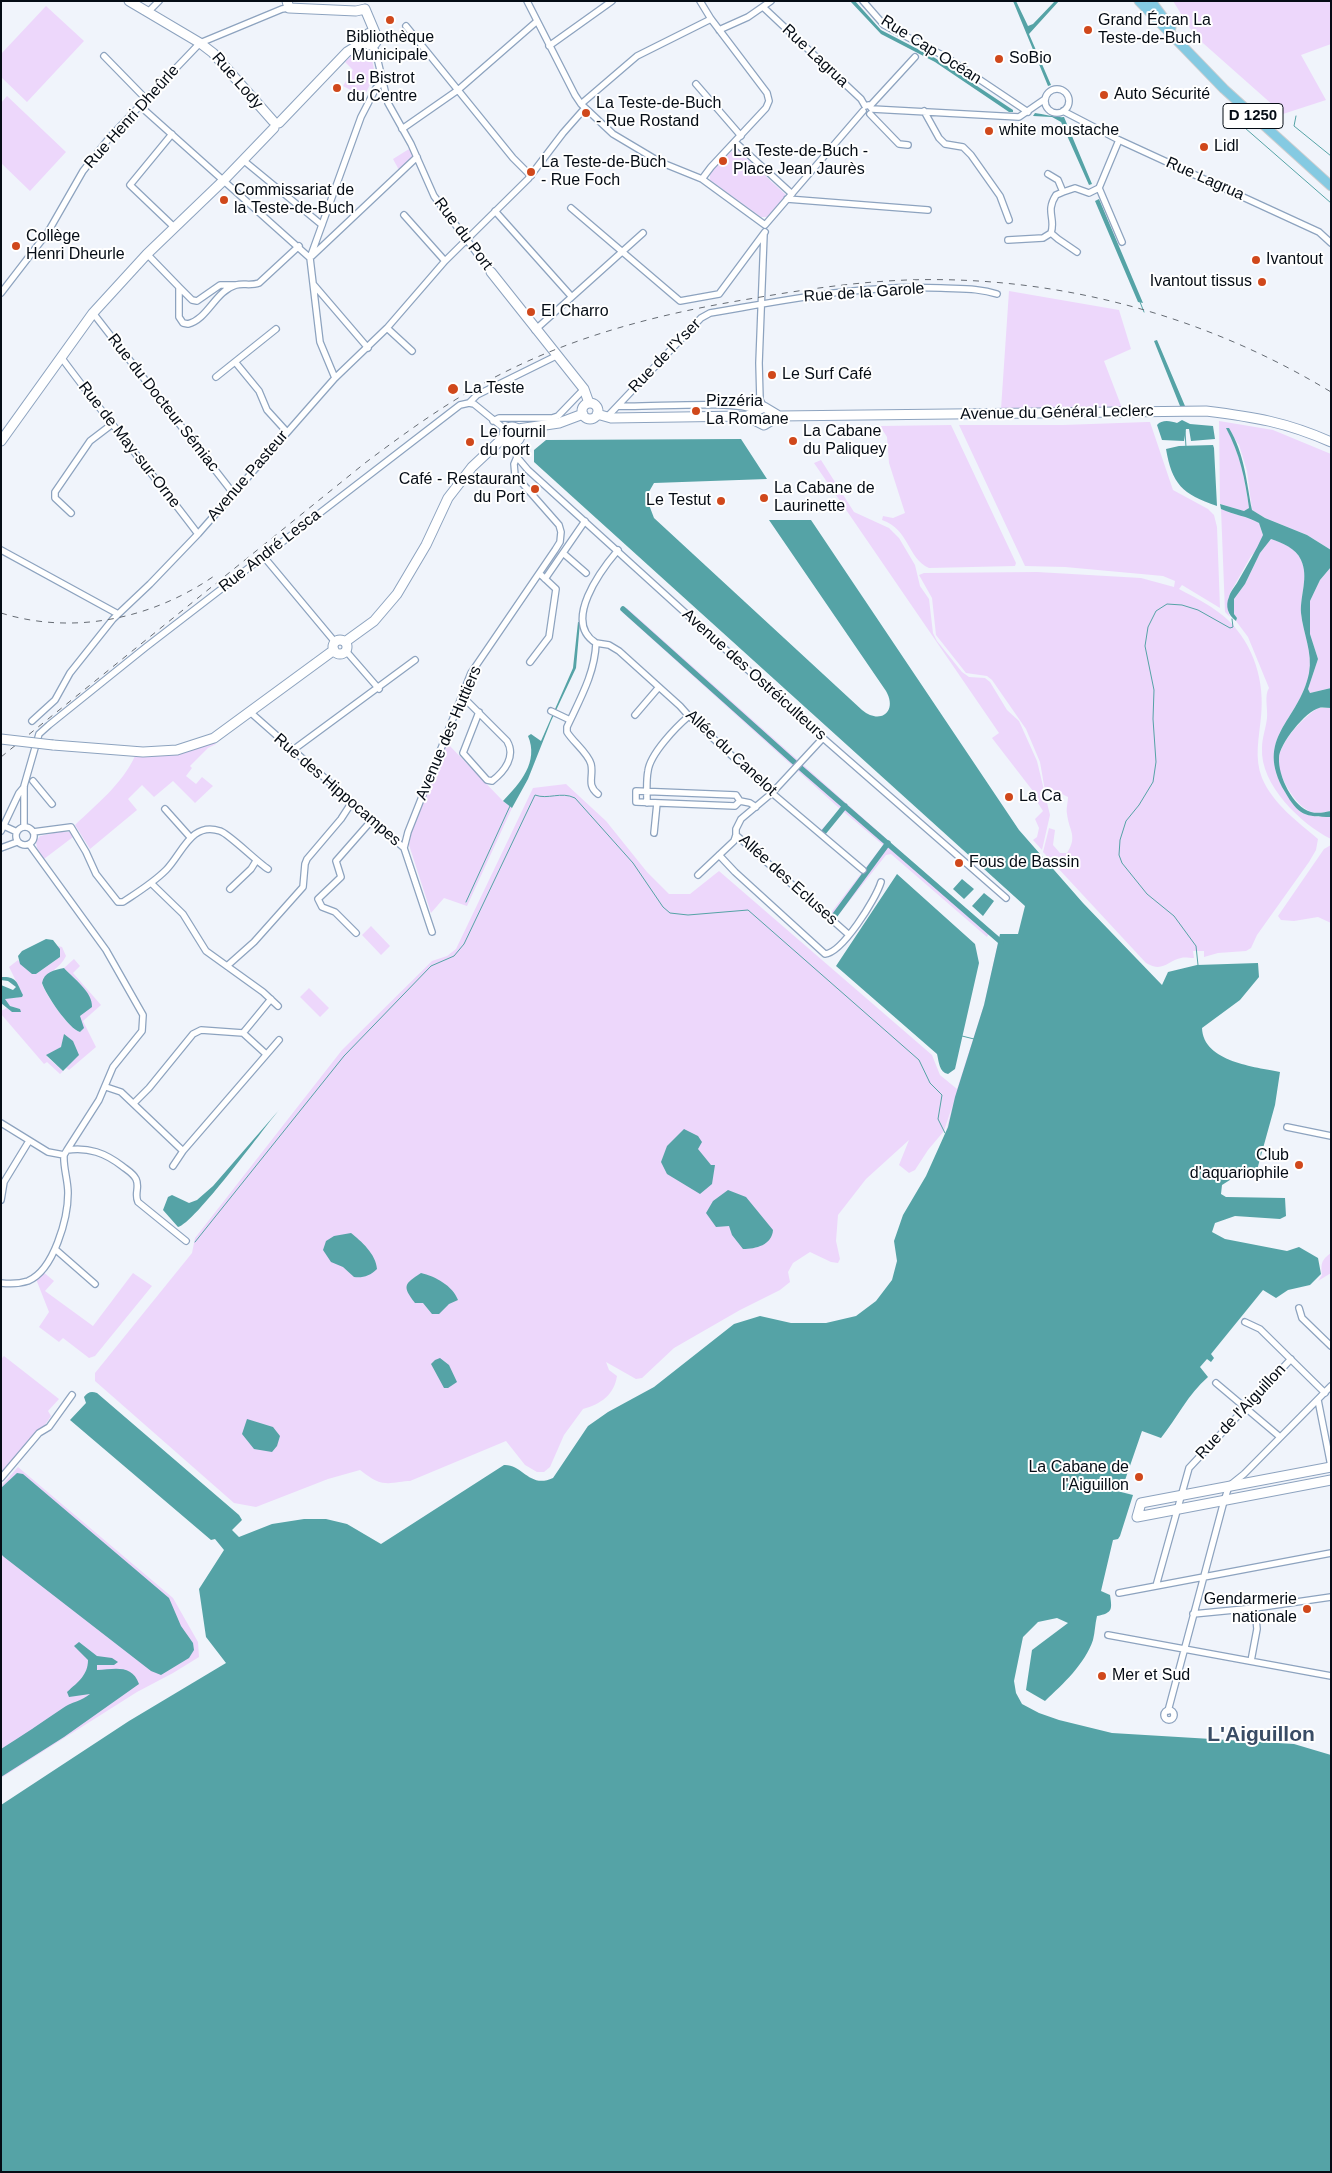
<!DOCTYPE html>
<meta charset="utf-8">
<style>
body{margin:0}
#map{position:relative;width:1332px;height:2173px;overflow:hidden;background:#f0f4fb;font-family:Arial,sans-serif}
canvas{display:block}
.frame{position:absolute;inset:0;border:2px solid #050c15;pointer-events:none}
</style>
<div id="map">
<canvas width="1332" height="2173"></canvas>
<div class="frame"></div>
</div>
<script>
const ctx = document.querySelector('canvas').getContext('2d');
ctx.lineJoin = 'round';
function fillPath(path, color) {
  ctx.fillStyle = color;
  ctx.fill(path, 'evenodd');
}
function strokePath(path, color, width, dash) {
  ctx.strokeStyle = color;
  ctx.lineWidth = width;
  ctx.lineCap = dash ? 'butt' : 'round';
  ctx.setLineDash(dash || []);
  ctx.stroke(path);
}
function drawText(font, color, halo, rows, align = 'center') {
  ctx.font = font + ' Arial,sans-serif';
  ctx.lineWidth = 4;
  ctx.setLineDash([]);
  ctx.textBaseline = 'middle';
  ctx.strokeStyle = halo;
  ctx.fillStyle = color;
  for (const [text, x, y, turn = 0] of rows) {
    ctx.save();
    ctx.translate(x, y);
    ctx.rotate((+turn || 0) * Math.PI / 180);
    ctx.textAlign = isNaN(turn) ? turn : align;
    if (halo) ctx.strokeText(text, 0, 0);
    ctx.fillText(text, 0, 0);
    ctx.restore();
  }
}
const green = new Path2D(`
 M1173 1H1331V44L1301 55 1326 100 1283 114 1195 36Z
 M46 6 84 41 27 102 1 77V54Z
 M364 50 370 51 375 74 364 97 343 86 353 70 345 62 357 51Z
 M7 96 66 152 30 191 1 163V103Z
 M735 148 786 195 767 217H761L710 180V173Z
 M409 149 413 158 399 170 393 159Z
 M1009 291 1119 310 1131 349 1104 361 1122 408 1001 409Z
 M1219 421 1273 430 1331 454V550L1307 535 1265 518 1252 510 1247 471 1239 445 1227 428C1240 455 1245 479 1249 508L1244 511 1220 504Z
 M1147 422H1150L1173 490 1208 509 1214 515 1217 527 1220 608 1182 585 1179 589C1196 598 1214 607 1228 620 1254 645 1265 682 1261 717 1259 738 1254 758 1262 778 1273 804 1298 822 1318 839L1316 850 1309 862 1257 935 1251 948 1246 951 1218 953 1204 957V951H1193L1194 958C1189 958 1185 957 1181 958 1167 961 1163 973 1146 963L1043 852 1049 828 1055 830 1053 845 1060 853H1067C1078 836 1069 831 1067 814 1066 808 1068 802 1068 797L1054 790 1045 791 1040 762 1026 729 992 680 987 676 966 673 936 635 932 598 919 575 924 573 1037 572 1141 578 1174 587 1175 581 1163 576 1065 567 1025 566 959 425H1063Z
 M951 425 1016 563 1015 566 929 568C907 558 910 530 882 520L883 516 893 518 905 513 889 463 887 437 880 426Z
 M821 460 854 512 889 528 899 538 915 565 920 586 929 599 933 633 937 641 962 672 969 677 985 678 990 682 1007 710 1019 721 1037 761 1050 815 1042 850 1033 840 1037 837 1039 828 1035 819 1043 811 1034 797 1036 795 992 738 999 733 814 463Z
 M1221 509C1234 515 1247 516 1259 523L1263 535 1257 550 1251 556 1229 595 1228 611 1230 617 1225 612Z
 M1271 539C1283 543 1296 548 1301 560 1309 578 1300 595 1301 613 1303 633 1313 653 1309 673 1299 722 1253 737 1285 792 1298 815 1305 817 1331 817V839C1301 824 1260 785 1262 748 1262 738 1266 728 1267 718 1268 709 1264 695 1269 688L1248 637 1236 621 1237 618 1234 614V599L1245 584 1260 553Z
 M1331 567V688L1310 693 1308 689 1318 659 1310 634V601L1320 580Z
 M627 608 990 931 987 937 891 854 886 855 836 918 830 914 883 845 844 812 824 834 820 831 839 811V808L622 612Z
 M1318 708H1331V811C1325 812 1318 814 1312 812 1296 808 1274 771 1279 755 1286 735 1302 719 1318 708Z
 M214 741 216 744 208 748 190 766 192 768 186 776 196 784 202 777 213 786 195 803 173 781 154 797 142 785 128 799 137 810 90 849 75 825C97 804 122 784 135 756L162 755Z
 M447 743 503 801 512 808 467 906 444 898 431 913 409 845 411 832Z
 M566 784 606 821 647 872 669 894H690L719 871 932 1055 940 1075 957 1089 984 1005 998 943 1027 949 946 1131 953 1104 944 1131 928 1150 915 1170 909 1173 899 1165 909 1140 866 1179 838 1215 836 1241 840 1259 838 1263 831 1262 810 1252 793 1263 788 1272 790 1282 780 1290 740 1310 674 1348 642 1378 636 1379 606 1362 609 1370 617 1376C614 1395 601 1404 583 1409L564 1435 550 1467 544 1472H537L525 1465 506 1441 410 1481C403 1481 391 1484 386 1483 376 1483 367 1475 360 1470L328 1479 256 1507 234 1503 95 1381V1373L192 1253 195 1238 342 1050 432 961 447 956 456 949 533 788Z
 M58 832H70L73 837 44 859 37 848 36 842 40 836Z
 M1331 845V923L1318 917 1294 921 1281 920 1278 916 1324 849Z
 M371 926 390 946 381 955 362 935Z
 M58 946 62 947 66 956C61 968 48 971 42 984 46 995 69 1029 80 1032L82 1030 80 1016 85 1012 78 982 64 968 74 959 80 966 73 973 101 1005 83 1021 96 1047 69 1070 66 1068 70 1061 63 1041 61 1047 47 1057 63 1071 60 1074 47 1062 44 1064 1 1014V1011L7 1008 12 1012 20 1009C13 1007 6 1006 5 998H17L21 991 9 967 18 960 32 974H36L60 957Z
 M309 988 329 1008 320 1017 300 997Z
 M1331 1253V1273L1318 1281 1322 1275C1321 1264 1321 1260 1331 1253Z
 M42 1271 54 1281 45 1291 93 1326 133 1273 152 1286 95 1356 89 1358 63 1338 59 1342 39 1327 49 1312 36 1279Z
 M4 1356 59 1399 48 1411 51 1416 43 1428 1 1473V1359Z
 M18 1467 173 1598 198 1642 199 1657 173 1673 137 1692 1 1778V1486Z`);
const water = new Path2D(`
 M850 1H855L881 30 935 58 1013 110V112H1009L935 62 881 34Z
 M1013 1H1016L1028 26 1033 24 1055 1H1059L1029 34 1051 85 1048 86Z
 M1035 113C1043 114 1059 118 1064 117L1092 184 1089 185 1061 122 1052 117 1033 116Z
 M1099 199 1143 303 1138 302 1095 201Z
 M1157 340 1185 406H1180L1154 341Z
 M1182 420 1190 424 1213 426 1215 439 1191 441 1189 429H1186L1184 441 1162 440 1157 425C1162 419 1171 421 1177 423Z
 M1226 428H1229C1245 455 1246 480 1252 510L1265 518 1307 535 1331 550V567L1320 580 1310 601V634L1318 659 1308 689 1310 693 1331 688V708C1327 708 1322 707 1319 708 1306 711 1279 744 1279 758 1278 776 1293 807 1311 812 1318 814 1325 812 1331 811V817C1305 817 1298 815 1285 792 1253 737 1299 722 1309 673 1313 653 1303 633 1301 613 1300 595 1309 577 1301 560 1296 548 1282 543 1271 539L1260 553 1245 584 1234 599V614L1237 618 1236 621C1228 615 1225 606 1229 597 1230 592 1234 588 1237 583 1246 567 1256 551 1263 535L1259 523C1247 516 1234 515 1221 509L1220 504 1244 511 1249 508C1245 479 1240 454 1226 428Z
 M741 439 767 479 654 483 646 497 654 518 862 710C880 725 898 712 886 691L769 520H811L1019 830 1083 903 1162 985 1168 972 1197 965 1258 963 1259 977 1240 1000 1202 1028C1203 1062 1256 1067 1280 1072L1275 1105 1257 1170 1233 1178 1222 1185 1221 1194 1226 1197 1285 1198 1286 1216 1280 1219 1235 1216 1215 1223 1212 1232 1225 1239 1287 1251 1299 1247 1318 1258 1321 1274 1310 1285 1288 1290 1276 1298 1263 1290 1211 1354 1214 1358 1211 1362 1207 1359 1200 1367 1208 1377C1188 1394 1177 1418 1161 1438L1142 1431 1123 1486 1119 1485 1117 1491 1133 1495 1120 1536 1118 1539 1113 1540 1101 1591 1110 1595C1112 1609 1113 1613 1097 1616 1095 1624 1095 1632 1093 1640 1085 1664 1063 1684 1045 1701L1026 1690 1032 1650 1068 1623 1057 1618 1038 1622 1023 1637 1014 1681 1016 1693 1022 1704 1039 1713 1059 1720 1112 1733 1294 1744 1331 1755V2172H1V1805L129 1721 226 1663 206 1637 199 1589 224 1550 215 1539 211 1540 70 1420 86 1403 84 1397C88 1392 91 1391 97 1393L239 1515 242 1520 232 1530 239 1537 272 1524 304 1519H326L347 1524 381 1544 504 1465C523 1464 529 1489 553 1478L588 1426 608 1412 654 1387 734 1324 760 1316 791 1323H826L856 1316 876 1301 892 1280 897 1261 894 1241 903 1215 926 1176 948 1127 955 1097 984 1005 1000 934H1018L1025 906 534 462V450L546 440Z
 M1213 445 1214 448 1217 506C1182 494 1172 484 1166 449L1179 446Z
 M578 622H580L576 668 551 721 528 779 512 808 503 801C520 783 539 762 528 736L531 734 541 741 573 668Z
 M897 874 975 944 979 963 955 1069 948 1074C939 1072 939 1062 937 1054L836 966Z
 M962 879 974 889 964 899 953 889Z
 M984 893 994 901 983 916 972 906Z
 M46 939 53 940 60 949V957L36 974H32L20 964 18 956 22 951Z
 M64 968C73 978 93 992 92 1007L80 1016 84 1028 80 1032C69 1029 46 995 42 983 44 972 54 970 64 968Z
 M1 977C17 976 17 983 23 995L22 997 5 999 10 1006 20 1009 21 1012H12L1 1003V985L13 990 16 987 8 981 1 980Z
 M64 1034 73 1041 79 1055 63 1071 46 1055 61 1047Z
 M279 1110C263 1129 194 1224 178 1227L163 1210 168 1197 172 1195 189 1203 197 1200 213 1186Z
 M684 1129 698 1136 702 1142 698 1149 711 1165H715L712 1184 700 1194 667 1174 661 1162 667 1146Z
 M728 1190 746 1197 773 1230C772 1245 756 1249 743 1249L732 1235 729 1226 716 1227 706 1213 713 1201Z
 M351 1233C361 1241 376 1254 377 1269 370 1276 363 1278 354 1277L343 1267 331 1262 323 1250 326 1241 334 1236Z
 M421 1273C435 1276 453 1286 458 1300L449 1304 439 1314H432L423 1303H415C402 1286 404 1284 421 1273Z
 M440 1358 449 1365 457 1382 448 1388H444L431 1364 435 1360Z
 M247 1419 273 1427 280 1436 277 1446 272 1452 254 1449 242 1434Z
 M17 1473 23 1474 169 1598 181 1626 193 1643 194 1650 189 1658 161 1675 151 1671 4 1557 1 1554V1488Z
 M79 1642 97 1656 112 1658 118 1662 114 1665H97V1670C115 1669 132 1664 139 1684L64 1737 1 1777V1749C22 1736 42 1722 63 1708 71 1702 82 1701 90 1694L69 1697 67 1692C78 1682 88 1675 88 1660L74 1646Z`);
const stream = new Path2D(`
 M1296 116 1294 126 1331 156
 M1245 128 1331 203
 M1140 302 1144 312
 M1185 431 1186 447
 M466 902 510 806
 M1198 965 1196 946 1174 916 1147 894 1122 863 1119 855 1120 840 1126 821 1139 805 1153 782 1156 762 1153 719 1154 690 1145 646 1148 627 1156 611 1167 604 1182 605 1198 610 1230 628 1233 627 1232 619
 M962 1036 974 1039
 M195 1242 344 1056 431 966 454 956 464 944 535 795C548 800 561 791 575 798L633 863 663 907 670 913 688 915 748 910 919 1060 930 1083 942 1095 938 1119 945 1133`);
const canal = new Path2D(`
 M623 609 803 770 1001 942
 M823 833 845 806
 M835 915 888 843`);
const street = new Path2D(`
 M527 1 575 95 581 104 613 134 660 162 702 179 765 225
 M700 1 711 19 767 93 769 101 766 108 711 167 702 179
 M863 1 884 25 946 57 1028 112
 M763 7 861 99 865 106
 M148 12 159 1
 M406 26 513 158 531 176
 M719 30 748 17 771 1
 M374 45 388 103 411 144 434 196 491 272
 M549 46 612 1
 M104 56 146 99
 M696 84 741 136
 M1045 101a12 12 0 1 1 24 0a12 12 0 1 1-24 0Z
 M581 104 637 56 711 19
 M140 106 310 258 320 342 335 378
 M865 106 869 105 872 109 1019 117 1045 99
 M870 106 915 57
 M924 111 939 138 945 144 963 147 971 155 1000 196 1009 220
 M1063 111 1119 140 1319 232 1331 243
 M870 114 899 144 908 145
 M402 129 458 90 536 22
 M172 134 130 185 174 227
 M1119 140 1099 188 1122 242
 M735 142 792 194
 M243 160 322 225
 M1048 174 1058 180 1063 192 1075 188 1089 193 1099 188
 M787 199 928 210
 M571 208 680 301 719 294 765 232
 M495 211 571 296
 M404 215 445 261
 M765 225 863 111
 M1051 233C1056 218 1045 212 1056 195L1063 192
 M1008 240 1043 238 1051 233 1058 239 1077 252
 M147 254 179 287V317L183 323 188 324C208 319 215 291 236 285 243 283 251 286 259 283L299 246
 M312 256 417 157
 M310 258 361 117 376 88 382 83
 M314 285 368 348
 M179 287 192 300 197 301 220 285H236
 M1 293 48 232 83 171 110 137 200 43 282 9 289 8
 M93 313 233 493
 M387 328 412 351
 M535 330 643 233
 M61 357C105 417 153 474 198 534
 M236 363 259 391 267 410 287 432
 M216 377 276 329
 M469 403 474 404 506 430
 M618 406C646 408 738 399 756 411
 M764 407 760 400 759 363 764 234
 M607 417 701 318 710 313C787 300 862 284 941 288 960 289 979 288 997 294
 M493 421 499 418H552L558 416 584 389
 M514 444 517 457 528 470 823 738 1006 898
 M71 513 55 498V492L90 441 111 425
 M1 550 118 614
 M563 553 586 573
 M264 557 335 642
 M545 579 585 521
 M596 643 609 645 619 651 680 706 688 715 772 793 863 870
 M346 651 379 689
 M530 662 549 637 556 589 540 574
 M462 696 507 741C516 756 505 771 492 781L487 780 463 753 479 712
 M551 711 570 720
 M250 712 404 848 432 932
 M635 715 659 687
 M32 721 55 700 70 673 113 619 150 584 198 534 335 378 387 328 445 261 528 179 563 133 585 108
 M823 738 772 793 741 819 736 829V835L848 934
 M293 750 415 660
 M33 781 52 804
 M636 791 736 795 740 801 735 806 636 802Z
 M598 794C586 785 594 776 591 764 588 753 573 742 567 732V727C580 699 595 673 596 643 562 622 601 570 618 550
 M740 801 750 803 756 807
 M647 803C647 792 646 781 648 771 650 754 676 727 689 716
 M165 809 190 837
 M4 826 17 832
 M16 836a9 9 0 1 1 18 0a9 9 0 1 1-18 0Z
 M24 827V786L39 734 49 725 146 647 460 405 469 403 477 395 556 356
 M1 831 19 793 24 787
 M33 832 71 827 86 852 96 874 118 902H123C138 892 153 883 166 870 182 854 191 821 220 831 228 833 257 862 268 869
 M654 833 657 803
 M29 844 106 950 143 1015 142 1031 113 1067 99 1100 67 1150
 M1 848 17 842
 M404 848 408 832 471 673 555 550 560 542 561 532 559 525 515 475 514 464 517 457
 M719 855 735 872 825 954C842 953 876 899 881 882
 M698 875 734 841 736 835
 M151 883 183 914 206 951 263 992 278 1006
 M230 889 251 869 256 861
 M356 933 335 912 322 907 318 899 341 877 336 861 372 820
 M227 966 254 942 303 887 305 864 307 859 341 819 352 802
 M243 1033 266 1054
 M106 1087 121 1092 183 1151
 M134 1103 149 1088 193 1034 201 1030 243 1033 271 999
 M1 1123 48 1152 64 1155 67 1150C89 1147 105 1153 122 1166 127 1170 133 1173 136 1179 140 1187 134 1194 138 1202L186 1241
 M1287 1127 1331 1136
 M173 1166 183 1151 279 1040
 M1 1200 4 1182 29 1141
 M55 1249 95 1284
 M1 1283C10 1284 19 1284 28 1281 54 1270 68 1218 68 1193 68 1180 63 1167 64 1155
 M1299 1308 1302 1318 1331 1346
 M1245 1322 1260 1329 1325 1393
 M1216 1383 1280 1437
 M1318 1400 1331 1466
 M1 1478 39 1433 49 1427 72 1395
 M1156 1586 1189 1468 1291 1359
 M1119 1593 1331 1553
 M1193 1614 1255 1608 1331 1597
 M1108 1635 1331 1676
 M1251 1661 1257 1629 1255 1608
 M1164 1715a5 5 0 1 1 10 0a5 5 0 1 1-10 0Z
 M1168 1711 1224 1501 1229 1486 1244 1474 1331 1386`);
const secondary = new Path2D(`
 M129 1 200 43 213 53 273 121
 M287 1 289 8 356 11 365 9
 M365 9 376 35
 M365 39a6 6 0 1 1 12 0a6 6 0 1 1-12 0Z
 M279 123 347 52 365 41
 M491 272 584 389 589 403
 M582 411a8 8 0 1 1 16 0a8 8 0 1 1-16 0Z
 M597 414 611 418 747 416 755 413
 M752 419 764 425 779 416
 M755 420 756 411 764 407 779 416 1206 411C1254 417 1286 422 1331 442
 M504 435a8 8 0 1 1 16 0a8 8 0 1 1-16 0Z
 M518 429 559 423 583 414
 M1 441 93 313 147 254 224 180 274 128
 M333 647a7 7 0 1 1 14 0a7 7 0 1 1-14 0Z
 M345 642 374 621 397 594 426 545 448 498 472 467 504 437
 M53 745 143 752 177 750 214 738 334 650
 M1331 1467 1141 1503 1137 1517 1331 1480`);
const primary = new Path2D(`
 M1139 1 1224 89 1331 186
 M1151 1 1171 28`);
const rail = new Path2D(`
 M1 613C75 636 155 618 217 574
 M1 757 365 463C409 430 453 398 503 373 580 334 664 313 749 299 801 290 854 282 907 280 1056 275 1204 315 1331 392`);
const secondaryBridge = new Path2D(`
 M1 739 53 745`);
const markers = [
 [390,20,5,"#d0481b"],
 [1088,30,5,"#d0481b"],
 [999,59,5,"#d0481b"],
 [337,88,5,"#d0481b"],
 [1104,95,5,"#d0481b"],
 [586,113,5,"#d0481b"],
 [989,131,5,"#d0481b"],
 [1204,147,5,"#d0481b"],
 [723,161,5,"#d0481b"],
 [531,172,5,"#d0481b"],
 [224,200,5,"#d0481b"],
 [16,246,5,"#d0481b"],
 [1256,260,5,"#d0481b"],
 [1262,282,5,"#d0481b"],
 [531,312,5,"#d0481b"],
 [772,375,5,"#d0481b"],
 [453,389,6,"#d0481b"],
 [696,411,5,"#d0481b"],
 [793,441,5,"#d0481b"],
 [470,442,5,"#d0481b"],
 [535,489,5,"#d0481b"],
 [764,498,5,"#d0481b"],
 [721,501,5,"#d0481b"],
 [1009,797,5,"#d0481b"],
 [959,863,5,"#d0481b"],
 [1299,1165,5,"#d0481b"],
 [1139,1477,5,"#d0481b"],
 [1307,1609,5,"#d0481b"],
 [1102,1676,5,"#d0481b"]
];
const shields = [
 [1253,116,60]
];
const shieldNames = [
 ["D 1250",1253,116]
];
const poiNames = [
 ["Grand Écran La",1098,21],
 ["Teste-de-Buch",1098,39],
 ["Bibliothèque",390,38,"center"],
 ["Municipale",390,56,"center"],
 ["SoBio",1009,59],
 ["Le Bistrot",347,79],
 ["du Centre",347,97],
 ["Auto Sécurité",1114,95],
 ["La Teste-de-Buch",596,104],
 ["- Rue Rostand",596,122],
 ["white moustache",999,131],
 ["Lidl",1214,147],
 ["La Teste-de-Buch -",733,152],
 ["Place Jean Jaurès",733,170],
 ["La Teste-de-Buch",541,163],
 ["- Rue Foch",541,181],
 ["Commissariat de",234,191],
 ["la Teste-de-Buch",234,209],
 ["Collège",26,237],
 ["Henri Dheurle",26,255],
 ["Ivantout",1266,260],
 ["Ivantout tissus",1252,282,"right"],
 ["El Charro",541,312],
 ["Le Surf Café",782,375],
 ["La Teste",464,389],
 ["Pizzéria",706,402],
 ["La Romane",706,420],
 ["La Cabane",803,432],
 ["du Paliquey",803,450],
 ["Le fournil",480,433],
 ["du port",480,451],
 ["Café - Restaurant",525,480,"right"],
 ["du Port",525,498,"right"],
 ["La Cabane de",774,489],
 ["Laurinette",774,507],
 ["Le Testut",711,501,"right"],
 ["La Ca",1019,797],
 ["Fous de Bassin",969,863],
 ["Club",1289,1156,"right"],
 ["d'aquariophile",1289,1174,"right"],
 ["La Cabane de",1129,1468,"right"],
 ["l'Aiguillon",1129,1486,"right"],
 ["Gendarmerie",1297,1600,"right"],
 ["nationale",1297,1618,"right"],
 ["Mer et Sud",1112,1676]
];
const streetNames = [
 ["Rue Cap Océan",931,50,32],
 ["Rue Lagrua",815,56,43],
 ["Rue Lody",237,81,49],
 ["Rue Henri Dheûrle",132,117,-48],
 ["Rue Lagrua",1205,179,24],
 ["Rue du Port",463,234,53],
 ["Rue de la Garole",864,293,-4],
 ["Rue de l'Yser",665,356,-46],
 ["Rue du Docteur Sémiac",163,403,52],
 ["Avenue du Général Leclerc",1057,413,-1],
 ["Rue de May-sur-Orne",129,445,52],
 ["Avenue Pasteur",248,476,-49],
 ["Rue André Lesca",270,551,-38],
 ["Avenue des Ostréiculteurs",754,675,42],
 ["Avenue des Huttiers",449,733,-67],
 ["Allée du Canelot",731,753,43],
 ["Rue des Hippocampes",337,790,41],
 ["Allée des Ecluses",788,880,42],
 ["Rue de l'Aiguillon",1241,1412,-47]
];
const districtNames = [
 ["L'Aiguillon",1261,1735]
];
fillPath(green, '#edd7fb');
fillPath(water, '#55a3a6');
strokePath(stream, '#55a3a6', 1);
strokePath(canal, '#55a3a6', 5.5);
strokePath(street, '#8da3bf', 8);
strokePath(secondary, '#8da3bf', 11);
strokePath(primary, '#cdced0', 11);
strokePath(street, '#fff', 5.5);
strokePath(secondary, '#fff', 9);
strokePath(primary, '#85cae2', 9);
strokePath(rail, '#656b73', 1, [6, 6]);
strokePath(secondaryBridge, '#8da3bf', 11, []);
strokePath(secondaryBridge, '#fff', 9);
for (const [x, y, r, color] of markers) {
  const dot = new Path2D();
  dot.arc(x, y, r, 0, 2 * Math.PI);
  ctx.fillStyle = color;
  ctx.fill(dot);
  strokePath(dot, '#fff', 2);
}
for (const [x, y, w] of shields) {
  const box = new Path2D();
  box.roundRect(x - w / 2, y - 12.5, w, 25, 4);
  ctx.fillStyle = '#fff';
  ctx.fill(box);
  strokePath(box, '#050c15', 1);
}
drawText('bold 15px', '#050c15', null, shieldNames);
drawText('16px', '#050c15', '#fff', poiNames, 'left');
drawText('16px', '#050c15', '#fff', streetNames);
drawText('bold 21px', '#394c65', '#fff', districtNames);
</script>
